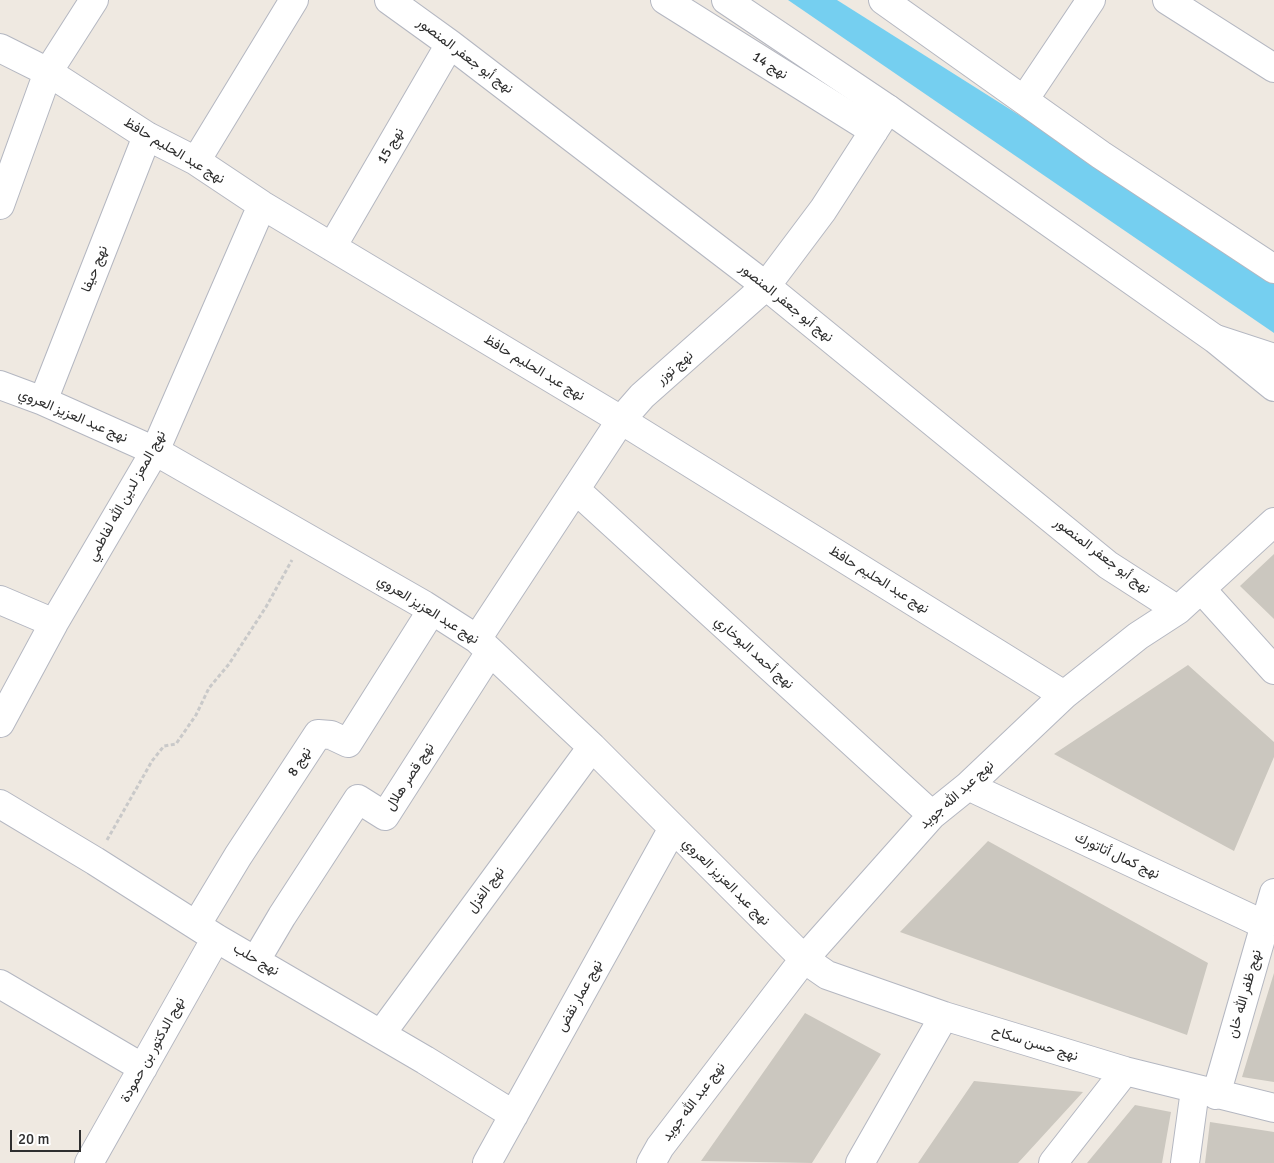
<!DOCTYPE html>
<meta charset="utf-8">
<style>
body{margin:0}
#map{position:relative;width:1274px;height:1163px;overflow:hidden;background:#efe9e1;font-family:Signika,sans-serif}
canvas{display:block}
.scale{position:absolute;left:10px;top:1130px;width:71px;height:22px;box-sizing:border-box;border:2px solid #2e2e2e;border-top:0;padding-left:6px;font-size:15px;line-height:18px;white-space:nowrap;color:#2e2e2e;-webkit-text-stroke:4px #fff;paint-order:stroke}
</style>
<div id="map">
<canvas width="1274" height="1163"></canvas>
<div class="scale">20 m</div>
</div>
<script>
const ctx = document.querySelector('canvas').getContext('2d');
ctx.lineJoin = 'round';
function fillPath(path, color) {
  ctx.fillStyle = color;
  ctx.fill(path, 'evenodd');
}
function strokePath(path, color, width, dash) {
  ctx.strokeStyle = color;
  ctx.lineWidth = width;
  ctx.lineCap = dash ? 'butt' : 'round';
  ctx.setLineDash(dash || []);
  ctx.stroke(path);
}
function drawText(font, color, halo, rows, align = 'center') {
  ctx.font = font + ' Signika,Vazirmatn,sans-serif';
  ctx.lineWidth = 4;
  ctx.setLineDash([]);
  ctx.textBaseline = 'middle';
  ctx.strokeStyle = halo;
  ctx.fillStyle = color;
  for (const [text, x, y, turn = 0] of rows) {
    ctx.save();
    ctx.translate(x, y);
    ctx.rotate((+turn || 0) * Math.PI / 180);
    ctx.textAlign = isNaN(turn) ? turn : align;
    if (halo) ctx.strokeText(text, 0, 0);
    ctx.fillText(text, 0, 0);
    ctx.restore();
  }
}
const water = new Path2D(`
 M788 0H837L1274 276V333Z`);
const building = new Path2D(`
 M1274 554V619L1240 586Z
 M1188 665 1274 742V757L1234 851 1054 754Z
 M988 841 1208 963 1187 1035 900 932Z
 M1274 973V1082L1242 1077Z
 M805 1013 881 1054 812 1163 701 1161Z
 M974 1081 1083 1092 1018 1163H918Z
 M1135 1105 1171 1112 1162 1163H1087Z
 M1210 1122 1274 1132V1163H1205Z`);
const path = new Path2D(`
 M107 840 152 761 164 746 176 744 196 715 209 688 229 664 266 607 292 560`);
const minor = new Path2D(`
 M389 0 450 44 766 286 1108 565 1178 610
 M665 0 874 131
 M883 0 1101 155 1274 269
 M1167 0 1274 68
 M0 48 48 72 147 136 196 161 262 205 621 420 1064 695
 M1024 100 1091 0
 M196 161 294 0
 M0 205 48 72 94 0
 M332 247 450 44
 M1216 339 1274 358
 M0 385 43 401 155 451 424 605 477 639 592 747 804 959 827 975 944 1016 1125 1071 1274 1108
 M43 401 147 136
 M576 490 932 815
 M1202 590 1274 670
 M0 600 54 623
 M477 639 621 420 642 396 766 286 823 210 888 109
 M0 723 54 623 155 451 262 205
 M968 786 1265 925
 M0 804 95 861 216 938 425 1060 514 1115
 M197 924 238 856 318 734 331 735 348 743 432 610
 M256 960 282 916 358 799 385 816 490 652
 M0 984 143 1068
 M381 1034 592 747
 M1216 1095 1274 893
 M89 1163 216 938
 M487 1163 673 828
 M651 1163 660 1147 804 959 932 815 968 786 1064 695 1138 636 1178 610 1274 522
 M860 1163 944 1016
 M1053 1163 1125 1071
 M1185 1163 1195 1090`);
const secondary = new Path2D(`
 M726 0 888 109 1215 339 1274 387`);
const streetNames = [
 ["نهج أبو جعفر المنصور",465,56,37],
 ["نهج 14",770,66,32],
 ["نهج 15",391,146,-60],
 ["نهج عبد الحليم حافظ",174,151,31],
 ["نهج حيفا",95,269,-68],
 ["نهج أبو جعفر المنصور",786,303,39],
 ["نهج عبد الحليم حافظ",534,368,31],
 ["نهج توزر",675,368,-41],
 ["نهج عبد العزيز العروي",73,416,23],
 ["نهج المعز لدين الله لفاطمي",127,496,-61],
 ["نهج أبو جعفر المنصور",1102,556,37],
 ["نهج عبد الحليم حافظ",879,580,32],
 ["نهج عبد العزيز العروي",428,610,32],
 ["نهج أحمد البوخاري",754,653,42],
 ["نهج 8",300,762,-58],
 ["نهج قصر هلال",410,777,-57],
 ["نهج عبد الله جويد",957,795,-42],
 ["نهج كمال أتاتورك",1117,856,25],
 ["نهج عبد العزيز العروي",726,882,45],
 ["نهج الغزل",486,890,-54],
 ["نهج حلب",256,960,30],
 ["نهج ظفر الله خان",1245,994,-74],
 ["نهج عمار نقض",580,996,-61],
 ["نهج حسن سكاح",1035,1044,17],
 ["نهج الدكتور بن حمودة",153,1050,-61],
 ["نهج عبد الله جويد",694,1102,-53]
];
fillPath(water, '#75cff0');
fillPath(building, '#cbc7bf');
strokePath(minor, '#b4b7c1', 30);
strokePath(secondary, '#b4b7c1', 30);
strokePath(path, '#c9c9c9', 3, [4, 2.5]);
strokePath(minor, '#fff', 28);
strokePath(secondary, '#fff', 28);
drawText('14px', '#2e2e2e', '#fff', streetNames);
</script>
